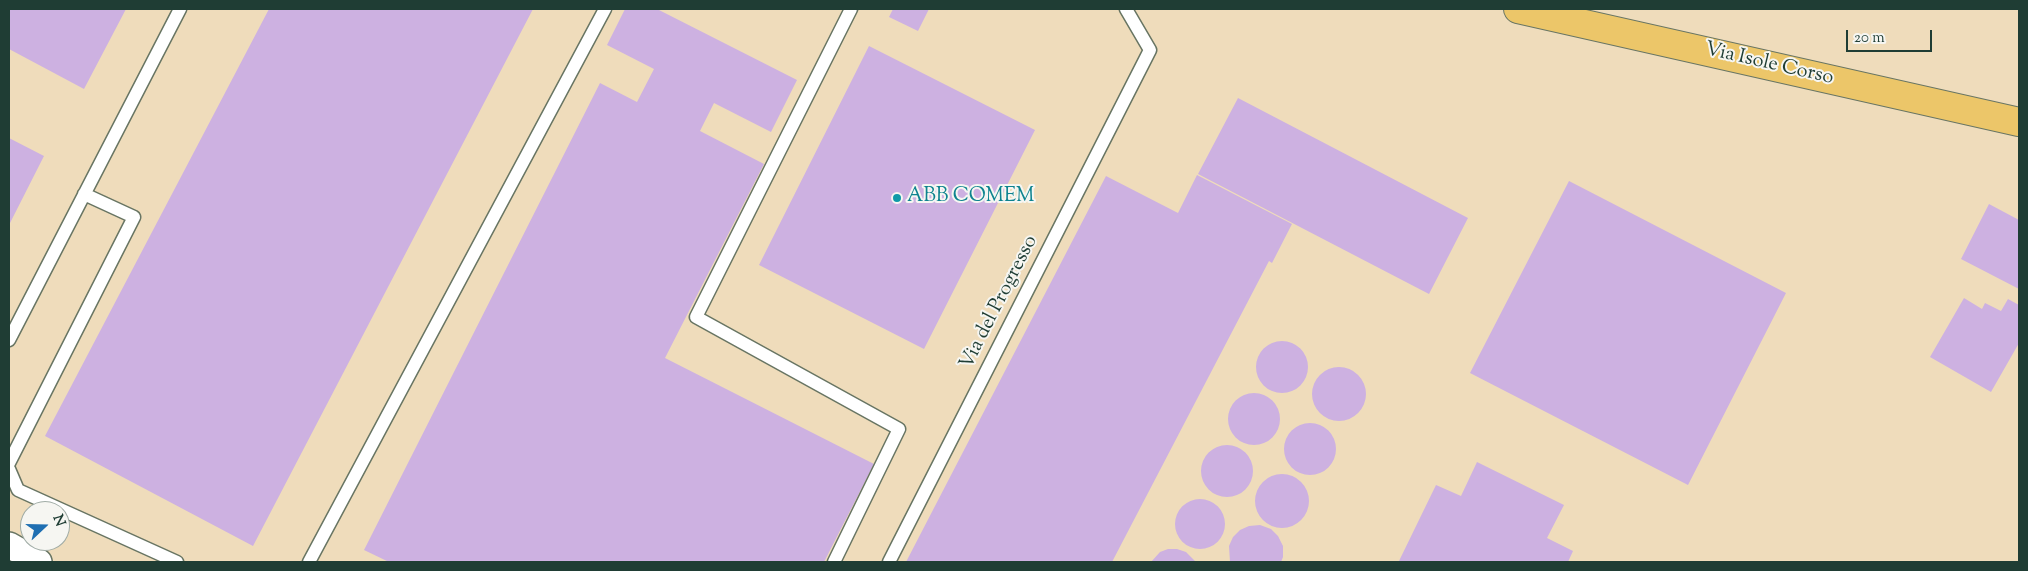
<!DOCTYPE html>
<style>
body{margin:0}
#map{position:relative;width:2028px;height:571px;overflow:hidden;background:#efdcbb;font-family:"Sorts Mill Goudy",serif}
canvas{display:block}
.frame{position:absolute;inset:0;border:10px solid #1f3d34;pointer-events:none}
.north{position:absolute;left:20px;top:501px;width:50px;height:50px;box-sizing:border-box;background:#f6f6f2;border:1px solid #a0aca6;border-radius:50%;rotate:69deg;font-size:14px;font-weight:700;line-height:20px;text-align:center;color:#1f3d34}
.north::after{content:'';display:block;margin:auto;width:18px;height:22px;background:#1f6fb2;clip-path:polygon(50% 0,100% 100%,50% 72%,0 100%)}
.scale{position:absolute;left:1846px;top:30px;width:86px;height:22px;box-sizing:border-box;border:2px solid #1f3d34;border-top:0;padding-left:6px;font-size:15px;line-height:18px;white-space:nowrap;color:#1f3d34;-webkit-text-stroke:4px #f6f6f2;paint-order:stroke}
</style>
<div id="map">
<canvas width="2028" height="571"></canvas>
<div class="frame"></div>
<div class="north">N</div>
<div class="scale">20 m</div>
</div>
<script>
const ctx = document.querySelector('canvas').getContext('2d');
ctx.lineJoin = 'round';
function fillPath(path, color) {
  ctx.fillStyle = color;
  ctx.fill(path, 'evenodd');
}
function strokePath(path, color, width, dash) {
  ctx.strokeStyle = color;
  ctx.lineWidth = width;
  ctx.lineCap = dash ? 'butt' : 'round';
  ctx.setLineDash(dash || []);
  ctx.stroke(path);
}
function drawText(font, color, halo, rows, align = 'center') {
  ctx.font = font + ' "Sorts Mill Goudy",serif';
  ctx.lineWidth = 4;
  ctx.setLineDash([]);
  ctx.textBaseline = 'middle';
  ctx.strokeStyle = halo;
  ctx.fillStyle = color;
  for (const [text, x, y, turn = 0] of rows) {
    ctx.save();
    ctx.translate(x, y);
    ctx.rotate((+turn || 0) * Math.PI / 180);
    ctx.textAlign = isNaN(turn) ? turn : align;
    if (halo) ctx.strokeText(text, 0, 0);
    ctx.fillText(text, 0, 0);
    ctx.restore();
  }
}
const building = new Path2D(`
 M9 9H126L84 89 9 49Z
 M269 9H533L253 546 45 436Z
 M625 9H657L797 80 771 132 714 103 700 131 764 164 665 358 874 464 824 562H389L364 550 600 83 637 102 654 69 607 45Z
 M893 9H929L918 31 889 17Z
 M869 46 1035 130 924 349 759 265Z
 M1238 98 1468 218 1429 294 1198 174Z
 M9 138 44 156 9 225Z
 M1197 175 1292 224 1272 263 1269 261 1112 562H906L1106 176 1178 213Z
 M1569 181 1786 293 1688 485 1470 373Z
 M1989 204 2019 220V289L1961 259Z
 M1964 298 1982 309 1985 303 2001 311 2008 299 2019 305V343L1991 392 1930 357Z
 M1256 367a26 26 0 1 1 52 0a26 26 0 1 1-52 0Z
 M1312 394a27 27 0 1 1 54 0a27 27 0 1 1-54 0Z
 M1228 419a26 26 0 1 1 52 0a26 26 0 1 1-52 0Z
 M1284 449a26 26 0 1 1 52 0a26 26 0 1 1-52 0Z
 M1201 471a26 26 0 1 1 52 0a26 26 0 1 1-52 0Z
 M1477 462 1564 505 1547 538 1573 551 1568 562 1399 561 1436 485 1461 496Z
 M1255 501a27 27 0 1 1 54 0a27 27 0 1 1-54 0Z
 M1175 524a25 25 0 1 1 50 0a25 25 0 1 1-50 0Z
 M1260 525 1271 529 1278 536 1283 546V557L1281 562H1230L1229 546 1233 537 1240 530 1249 526Z
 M1168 549H1177L1186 552 1196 562H1151L1160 552Z`);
const lane = new Path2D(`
 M9 340 180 9
 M9 463 134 217 84 194
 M9 469 18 490 177 562
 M309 562 605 9
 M834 562 899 429 696 317 851 9
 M889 562 1150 50 1126 9`);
const street = new Path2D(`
 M9 545 39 562`);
const primary = new Path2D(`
 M1518 9 2019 122`);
const markers = [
 [897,198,5,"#0f9aa8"]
];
const streetNames = [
 ["Via Isole Corso",1769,65,13],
 ["Via del Progresso",1000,303,-63]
];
const cultureNames = [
 ["ABB COMEM",907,198]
];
fillPath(building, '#cdb1e1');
strokePath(lane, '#687563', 15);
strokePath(street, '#687563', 28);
strokePath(primary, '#687563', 30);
strokePath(lane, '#fff', 12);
strokePath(street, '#fff', 25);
strokePath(primary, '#ecc669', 28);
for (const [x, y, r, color] of markers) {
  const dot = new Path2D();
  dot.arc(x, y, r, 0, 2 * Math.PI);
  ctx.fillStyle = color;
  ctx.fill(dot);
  strokePath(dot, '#f6f6f2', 2);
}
drawText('20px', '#1f3d34', '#f6f6f2', streetNames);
drawText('20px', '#0d838f', '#f6f6f2', cultureNames, 'left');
</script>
